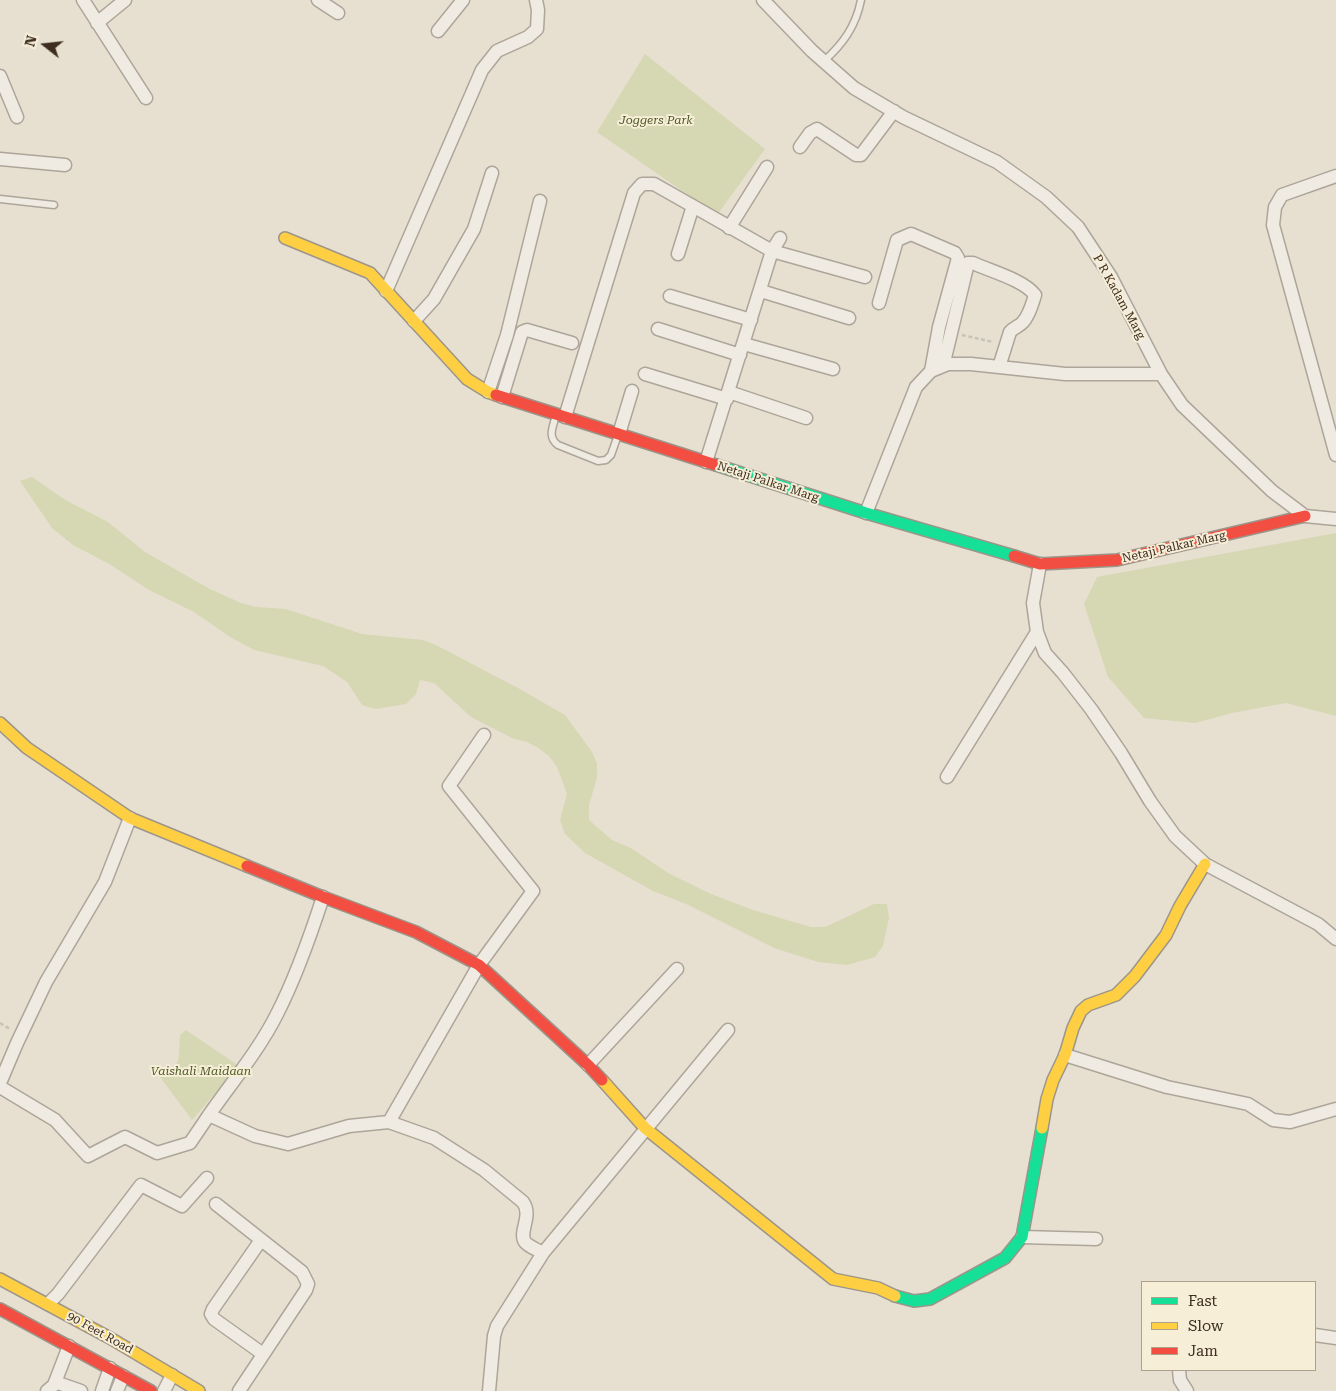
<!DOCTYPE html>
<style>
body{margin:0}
#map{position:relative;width:1336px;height:1391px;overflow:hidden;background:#e7e0d1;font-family:"Roboto Serif",serif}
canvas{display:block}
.legend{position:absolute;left:1141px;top:1281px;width:175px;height:90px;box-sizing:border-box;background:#f7eed8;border:1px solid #ada18e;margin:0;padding:6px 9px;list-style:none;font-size:15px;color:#3d2e20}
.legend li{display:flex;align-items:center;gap:10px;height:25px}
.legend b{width:25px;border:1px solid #ada18e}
.north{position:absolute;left:20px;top:20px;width:50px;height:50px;-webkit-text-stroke:4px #f7eed8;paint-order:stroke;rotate:286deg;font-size:14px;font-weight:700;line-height:20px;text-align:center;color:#3d2e20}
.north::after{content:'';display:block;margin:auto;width:18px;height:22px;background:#3d2e20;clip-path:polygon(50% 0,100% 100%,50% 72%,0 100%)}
</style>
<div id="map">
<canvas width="1336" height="1391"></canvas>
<ul class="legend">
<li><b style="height:6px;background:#16e098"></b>Fast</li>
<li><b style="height:6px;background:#ffcf43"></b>Slow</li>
<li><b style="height:6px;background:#f24e42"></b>Jam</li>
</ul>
<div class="north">N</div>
</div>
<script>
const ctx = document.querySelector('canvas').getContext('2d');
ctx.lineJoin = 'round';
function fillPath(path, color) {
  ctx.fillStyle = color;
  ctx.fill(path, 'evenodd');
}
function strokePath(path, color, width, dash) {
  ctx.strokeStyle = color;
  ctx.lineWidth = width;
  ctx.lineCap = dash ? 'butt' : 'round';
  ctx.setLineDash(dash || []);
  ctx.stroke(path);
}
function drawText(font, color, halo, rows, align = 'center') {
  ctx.font = font + ' "Roboto Serif",serif';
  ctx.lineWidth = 4;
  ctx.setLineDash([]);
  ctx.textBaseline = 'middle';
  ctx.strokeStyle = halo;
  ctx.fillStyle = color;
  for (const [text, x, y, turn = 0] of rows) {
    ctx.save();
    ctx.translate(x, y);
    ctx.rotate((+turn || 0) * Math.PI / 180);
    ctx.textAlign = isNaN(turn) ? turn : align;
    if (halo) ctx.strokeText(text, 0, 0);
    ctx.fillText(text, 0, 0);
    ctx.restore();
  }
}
const green = new Path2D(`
 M645 54 765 149 717 215 597 132Z
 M32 477 67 501 108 522 145 552 210 589 241 603 256 607 286 609 362 634 423 640 436 645 518 688 565 715 592 752 597 764V778L589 805V820L612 840 631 848 668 873 711 894 753 910 811 927H825L874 904H887L889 918 883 946 875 957 847 965 818 962 774 948 686 904 653 891 585 853 565 834 560 820 567 794 557 767 549 756 537 747 524 741 514 739 471 717 434 683 420 680 416 694 406 704 376 709 362 705 347 682 323 666 254 650 230 637 194 612 149 590 111 565 73 545 52 528 20 481Z
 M1336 533V716L1286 703 1232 713 1195 723 1144 718 1108 677 1084 604 1097 577Z
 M186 1030 239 1066 192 1120 160 1077C183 1065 178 1059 180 1035Z`);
const path = new Path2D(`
 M962 335 993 342
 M0 1023 10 1029`);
const lane = new Path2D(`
 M824 61C843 44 856 26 861 0
 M0 199 54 205
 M556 415C553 427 547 437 558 445L598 461 606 460 611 455 618 435`);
const street = new Path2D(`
 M83 0 146 98
 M318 0 338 13
 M763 0 812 51 854 88 903 117 997 162 1046 197 1078 227 1111 277 1161 374 1182 405 1272 491 1305 516 1336 519
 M97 23 125 0
 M438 31 463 0
 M0 76 17 117
 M800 147 810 133 817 129 856 155H861L894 111
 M0 159 65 165
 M1336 176 1282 195 1275 207 1273 225 1336 455
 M729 228 767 167
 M780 238 772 251 865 277
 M678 254 693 206
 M386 291 482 70 497 51 528 37 537 29 538 10 536 0
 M761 291 849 318
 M670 296 751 320
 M879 303 897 240 911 234 955 253 958 258 939 327 931 371
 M414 321 434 299 474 229 492 173
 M658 329 740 355
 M744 344 833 369
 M943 366 968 263H973C990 271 1024 280 1035 295 1032 304 1030 314 1023 322 1020 326 1014 327 1010 332L999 367
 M645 374 727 399
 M488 392 507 335 540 201
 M729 392 806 418
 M502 397 522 332 527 330 572 343
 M565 417 634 193 642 184H654L772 251 706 462
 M619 434 632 391
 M866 513 916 387 931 371 948 364H971L1065 374H1161
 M1040 564 1033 603 1037 632 1045 653 1063 673 1091 709 1121 753 1150 801 1175 836 1205 864 1318 924 1336 939
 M947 777 1037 632
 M1065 1055 1167 1087 1248 1104 1273 1120 1290 1122 1336 1109
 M588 1065 677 969
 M0 1083 17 1043 46 982 105 882 130 818
 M0 1087 55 1120 88 1156 125 1137 157 1153 190 1143 209 1115 255 1136 288 1144 349 1126 389 1122 434 1138 484 1170 523 1202C533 1216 518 1232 525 1242 529 1247 538 1250 543 1253
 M209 1115C232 1082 259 1050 277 1014 296 977 310 937 323 897
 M389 1122 479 965 533 891 449 786 484 735
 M216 1204 302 1272 308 1284 306 1290 239 1391
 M1022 1237 1096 1239
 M261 1240 213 1309 211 1314 214 1319 263 1354
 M48 1304 58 1294 141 1185 182 1206 207 1178
 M1315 1335 1336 1338
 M1179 1370 1180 1380 1187 1391
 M55 1382 81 1391
 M47 1391 54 1385 69 1346
 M102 1391 110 1368
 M117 1391 123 1376
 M164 1391 172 1375
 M489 1391 494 1336 497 1326 543 1253 728 1030`);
const fast = new Path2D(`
 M716 465 866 513 1014 556
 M895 1296 914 1301 930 1299 1005 1258 1022 1237 1042 1128`);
const slow = new Path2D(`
 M285 238 370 273 467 379 488 392 496 395
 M0 723 27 748 130 818 247 866
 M602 1080 645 1128 833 1279 878 1288 895 1296
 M1042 1128 1047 1099 1053 1080 1065 1055 1073 1028 1081 1011 1088 1005 1116 995 1135 976 1166 935 1180 906 1205 864
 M0 1279 110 1338 199 1391`);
const jam = new Path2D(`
 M496 395 716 465
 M1014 556 1040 564 1117 560 1305 516
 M247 866 323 897 416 932 479 965 588 1065 602 1080
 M0 1309 151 1391`);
const parkNames = [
 ["Joggers Park",656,120],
 ["Vaishali Maidaan",201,1071]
];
const streetNames = [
 ["P R Kadam Marg",1119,297,61],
 ["Netaji Palkar Marg",768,482,18],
 ["Netaji Palkar Marg",1174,547,-13],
 ["90 Feet Road",100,1333,29]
];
fillPath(green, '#d6d7b3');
strokePath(lane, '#ada599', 9);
strokePath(street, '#ada599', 15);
strokePath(fast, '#9c958a', 14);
strokePath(slow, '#9c958a', 14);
strokePath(jam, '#9c958a', 14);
strokePath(path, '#c8c2b9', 2.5, [4, 2.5]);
strokePath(lane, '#efebe3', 6);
strokePath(street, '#efebe3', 12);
strokePath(fast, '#16e098', 11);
strokePath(slow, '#ffcf43', 11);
strokePath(jam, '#f24e42', 11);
drawText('italic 12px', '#4d5a26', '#f7eed8', parkNames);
drawText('12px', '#3d2e20', '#f7eed8', streetNames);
</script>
